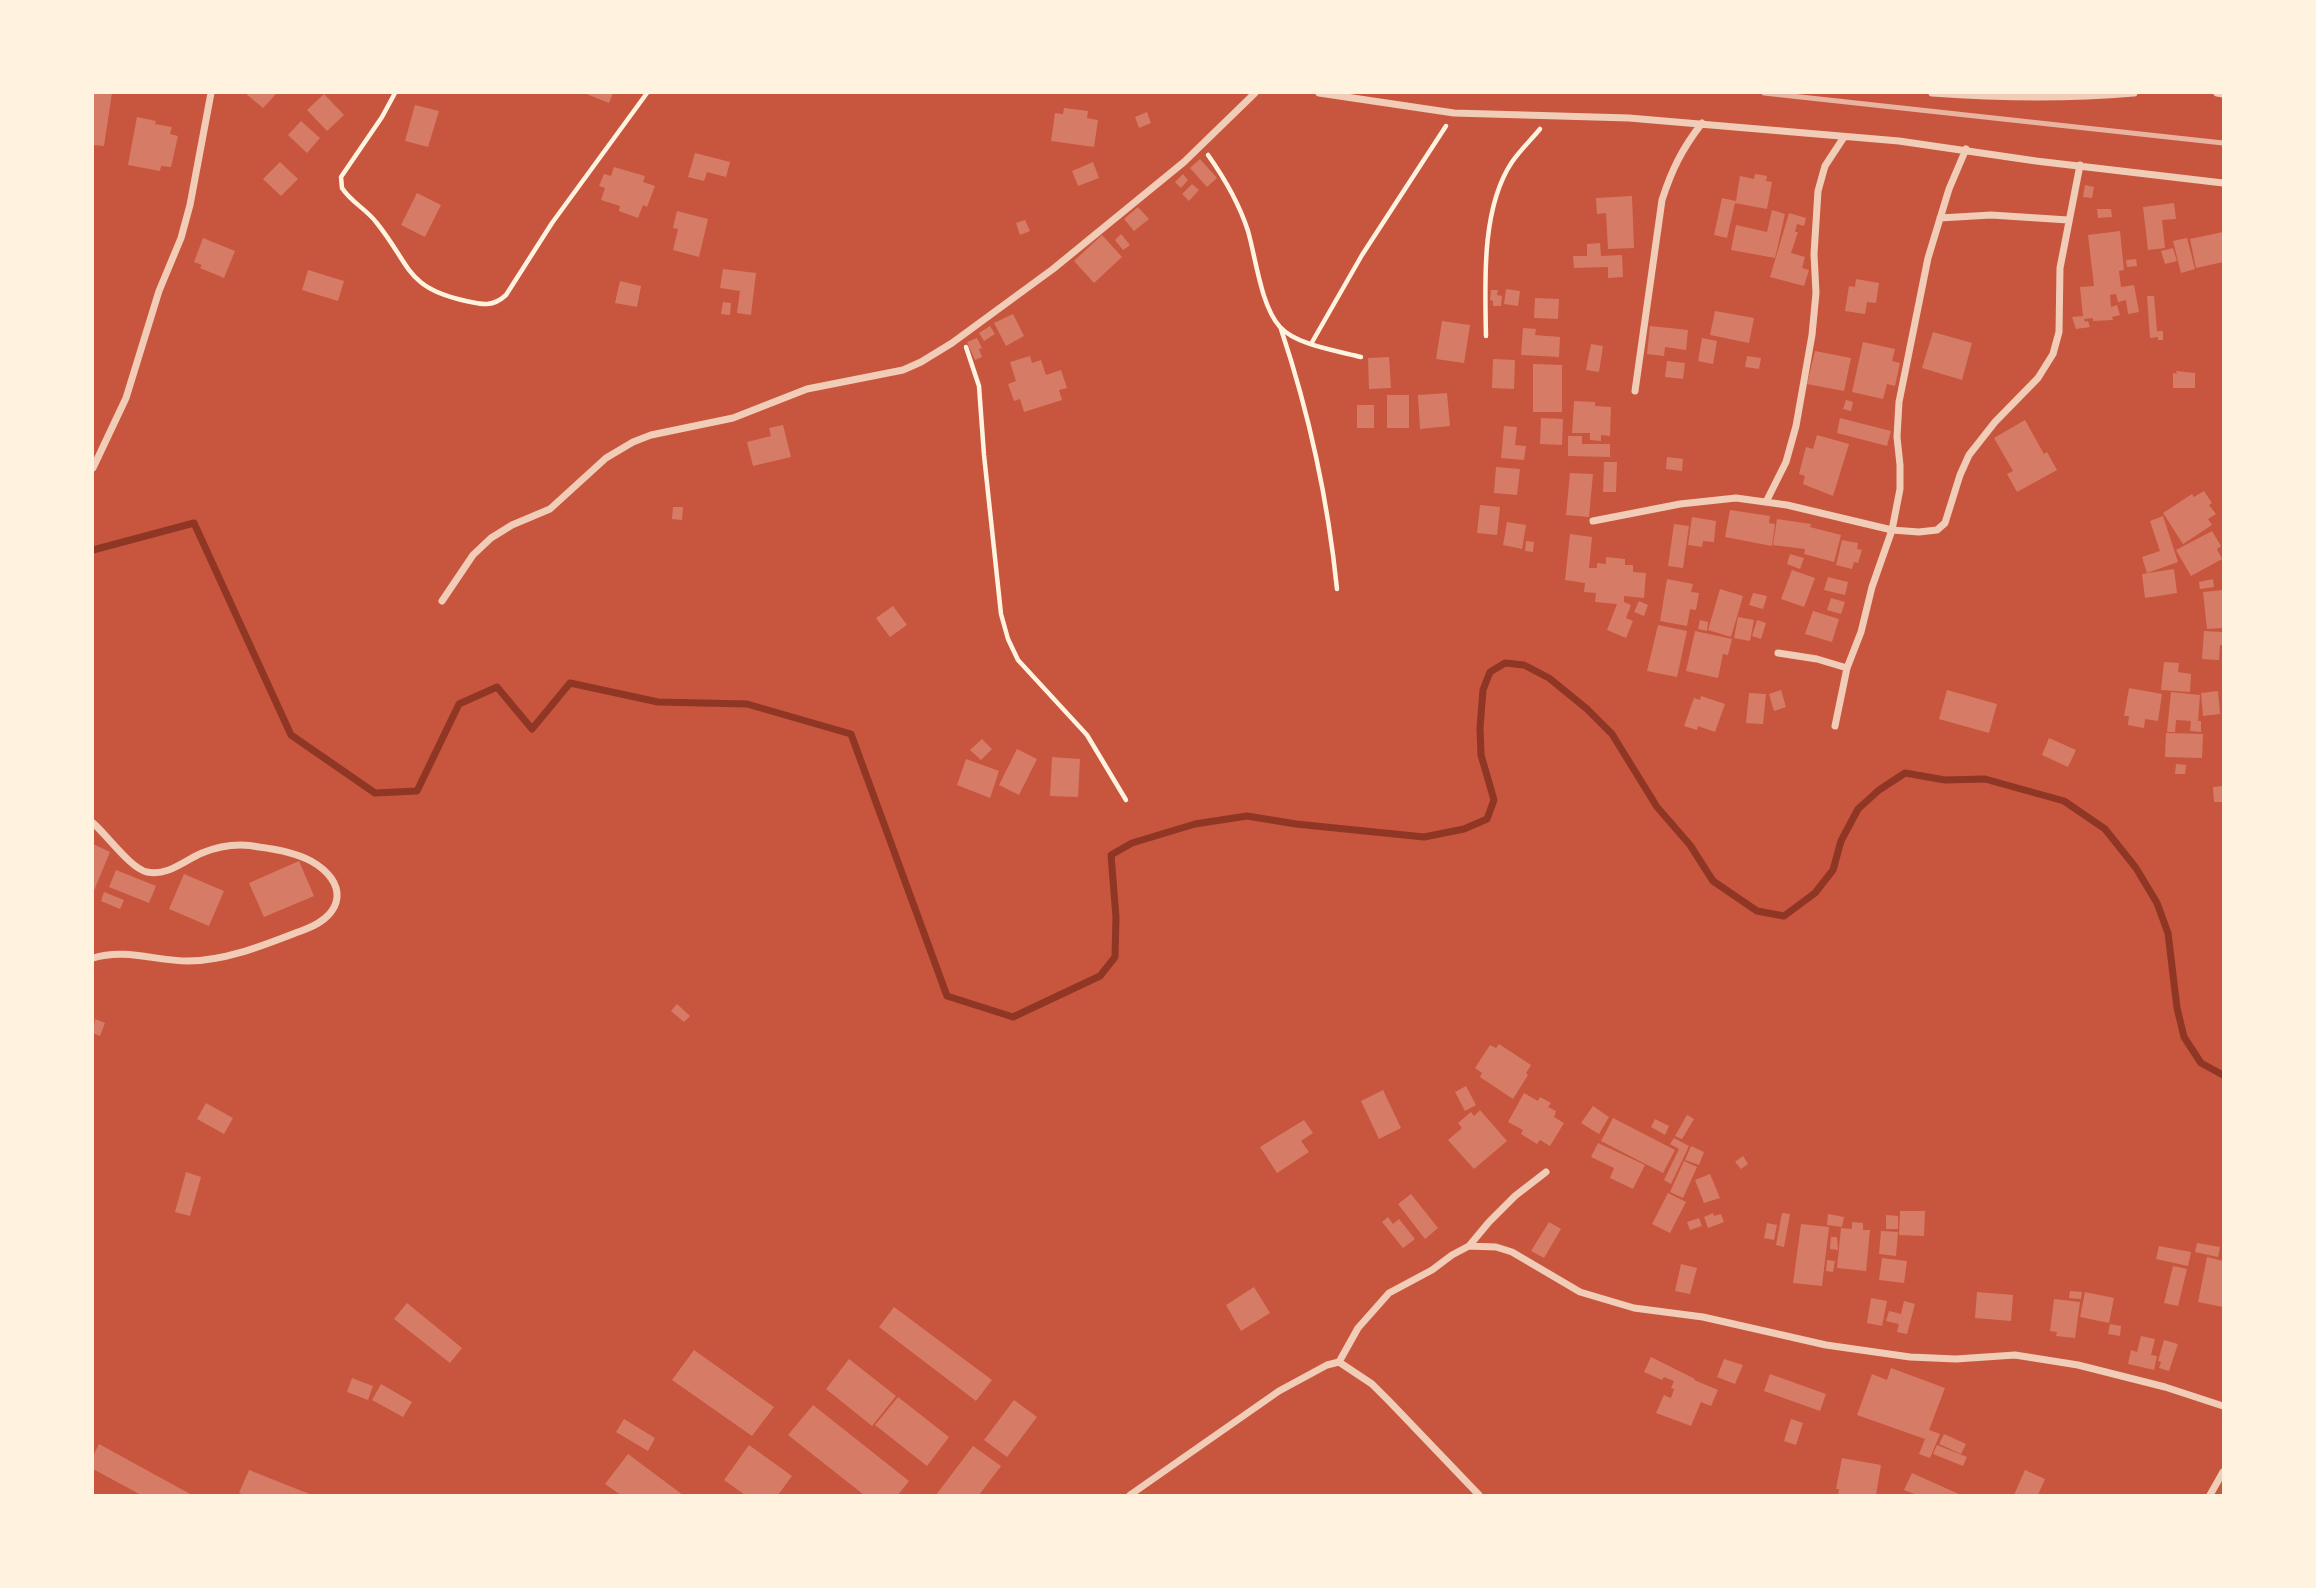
<!DOCTYPE html>
<style>
body{margin:0}
#map{position:relative;width:2316px;height:1588px;overflow:hidden;background:#c8553d;font-family:Karla,sans-serif}
canvas{display:block}
.frame{position:absolute;inset:0;border:94px solid #fff3e0;pointer-events:none}
</style>
<div id="map">
<canvas width="2316" height="1588"></canvas>
<div class="frame"></div>
</div>
<script>
const ctx = document.querySelector('canvas').getContext('2d');
ctx.lineJoin = 'round';
function strokePath(path, color, width, dash) {
  ctx.strokeStyle = color;
  ctx.lineWidth = width;
  ctx.lineCap = dash ? 'butt' : 'round';
  ctx.setLineDash(dash || []);
  ctx.stroke(path);
}
function fillPath(path, color) {
  ctx.fillStyle = color;
  ctx.fill(path, 'evenodd');
}
const stream = new Path2D(`
 M93 550 194 523 291 735 375 793 417 791 459 704 497 687 532 729 570 683 658 702 747 704 851 734 947 996 1013 1017 1100 976 1115 957 1116 917 1111 855 1132 843 1195 824 1247 816 1296 824 1424 837 1464 829 1487 819 1494 800 1481 755 1480 728 1483 690 1490 672 1505 663 1524 665 1549 678 1587 709 1612 734 1657 807 1690 845 1713 881 1757 911 1784 916 1815 893 1833 870 1841 841 1858 809 1879 790 1905 773 1945 780 1985 779 2064 801 2105 829 2136 868 2157 903 2168 933 2177 1008 2184 1037 2201 1063 2223 1075`);
const building = new Path2D(`
 M93 93H112L104 146 93 145Z
 M245 93H277L263 108Z
 M584 93H613L609 103Z
 M324 94 344 115 327 131 307 110Z
 M415 105 439 111 428 147 405 141Z
 M1064 108 1088 111 1087 118 1098 120 1094 147 1051 141 1055 113 1063 114Z
 M1147 112 1151 123 1139 128 1135 117Z
 M137 117 156 121 155 124 172 127 170 134 178 136 171 167 161 166 160 171 128 165Z
 M301 121 320 138 307 153 288 135Z
 M695 153 730 162 726 177 707 172 704 181 688 177Z
 M1200 159 1217 178 1207 187 1190 168Z
 M280 162 298 179 281 196 263 179Z
 M1093 162 1099 178 1078 186 1072 171Z
 M614 167 645 176 643 182 655 186 647 207 643 205 638 218 619 211 620 206 601 200 605 188 599 186 604 174 611 176Z
 M1183 174 1188 180 1181 188 1175 182Z
 M1755 174 1767 176 1766 181 1772 182 1767 209 1735 203 1727 238 1714 235 1722 198 1736 201 1740 176 1754 179Z
 M1192 184 1199 190 1189 201 1182 194Z
 M2085 185 2094 187 2092 198 2083 197Z
 M417 193 441 205 425 237 401 225Z
 M1632 196 1634 248 1608 249 1606 213 1597 214 1596 198Z
 M2174 203 2176 219 2162 220 2165 248 2148 250 2143 207Z
 M1138 207 1149 219 1134 231 1124 219Z
 M2097 209H2111L2112 217 2098 218Z
 M1772 210 1785 214 1775 258 1731 250 1736 225 1767 232Z
 M677 211 708 219 699 257 673 250 678 229 673 228Z
 M1789 213 1806 218 1804 226 1797 224 1795 232H1798L1791 253 1805 257 1802 268 1809 270 1804 286 1770 277Z
 M1025 220 1030 231 1020 235 1016 223Z
 M2120 231 2124 270 2119 271 2121 287 2134 285 2139 312 2128 314 2126 300 2118 302 2116 294 2110 295 2111 307 2117 305 2120 315 2112 317 2113 320 2093 321V318L2084 319 2085 322 2088 321 2090 327 2076 329 2072 317 2083 316 2080 287 2094 286 2088 235Z
 M2223 232V262L2196 268 2190 239Z
 M1121 234 1130 245 1123 250 1115 240Z
 M1102 235 1122 257 1094 283 1074 261Z
 M203 238 235 251 224 278 200 268 202 265 194 262Z
 M2187 238 2195 269 2181 273 2173 241Z
 M1600 243 1601 256 1622 255 1623 277 1608 278V267L1574 268 1573 256H1587V244Z
 M2173 248 2177 261 2165 264 2161 251Z
 M2136 259 2137 266 2127 267 2126 260Z
 M723 269 756 273 751 315 737 313 740 291 720 288Z
 M308 270 344 281 338 301 302 290Z
 M1856 279 1879 283 1876 303 1867 302 1865 314 1845 311 1849 286 1855 287Z
 M620 281 641 286 637 307 615 303Z
 M1506 289 1520 291 1518 306 1504 304Z
 M1491 290H1498L1497 295 1502 296 1501 306H1493V301L1490 300Z
 M2147 296H2154L2157 331H2163V340H2158V337L2150 338Z
 M1535 298 1559 299 1558 319 1534 318Z
 M723 302 731 303 730 315 721 314Z
 M1715 311 1754 318 1749 343 1710 335Z
 M1013 314 1024 336 1006 346 994 323Z
 M1442 321 1470 325 1464 363 1436 359Z
 M990 326 995 334 984 341 979 333Z
 M1650 326 1688 330 1686 350 1665 347 1664 356 1647 354Z
 M1523 328 1536 329 1535 335 1560 337 1559 357 1521 355Z
 M1933 332 1972 343 1962 380 1922 368Z
 M977 338 982 348 979 349 982 357 975 360 967 342Z
 M1702 338 1717 341 1713 364 1698 361Z
 M1863 342 1895 349 1892 361 1900 363 1895 386 1887 384 1883 399 1852 392Z
 M1591 344 1603 346 1599 372 1586 370Z
 M1815 351 1851 358 1844 391 1807 384Z
 M1030 356 1032 363 1041 360 1046 375 1061 370 1067 388 1059 390 1062 400 1024 412 1020 399 1014 401 1008 384 1016 381 1010 362Z
 M1747 356 1761 358 1759 369 1745 367Z
 M1389 357 1391 388 1369 389 1368 358Z
 M1493 359 1515 360 1514 389 1492 388Z
 M1667 361 1685 363 1683 379 1665 377Z
 M1533 364 1562 365V412H1533Z
 M2176 371 2195 373V388H2173V373L2177 374Z
 M1447 393 1450 426 1420 429 1418 395Z
 M1387 395H1409V428H1387Z
 M1846 400 1853 402 1851 411 1843 409Z
 M1574 401 1595 402V406L1611 407 1610 436 1601 435V441L1590 440V433H1572Z
 M1357 405H1374V428H1357Z
 M1541 418 1563 419 1562 445 1540 444Z
 M1840 418 1891 431 1887 446 1837 433Z
 M2025 420 2044 454 2047 452 2057 470 2017 492 2007 474 2013 471 1994 438Z
 M783 425 791 457 753 466 747 442 771 436 769 428Z
 M1504 426 1517 427 1515 445 1526 446 1524 460 1501 458Z
 M1817 435 1849 444 1833 496 1803 484 1805 476 1799 474 1806 447 1813 449Z
 M1568 436H1582V444H1610V457L1568 456Z
 M1667 457 1683 459 1682 471 1666 469Z
 M1604 462H1617L1616 492H1603Z
 M1496 467 1520 469 1517 495 1494 493Z
 M1570 473 1593 474 1589 517 1566 515Z
 M2204 491 2212 503 2209 505 2216 514 2208 519 2212 525 2183 544 2163 513 2192 494 2194 497Z
 M1480 505 1500 507 1497 535 1477 533Z
 M673 507H683L682 520 672 519Z
 M1730 510 1770 516 1769 523 1775 524 1772 546 1725 537Z
 M2163 516 2178 562 2147 573 2142 557 2160 551 2150 521Z
 M1692 517 1716 521 1714 542 1703 541 1702 547 1688 545Z
 M1777 519 1811 524 1810 527 1841 535 1834 562 1804 554 1805 549 1773 545Z
 M1507 522 1526 525 1522 549 1503 545Z
 M1674 524 1689 526 1683 568 1668 566Z
 M2212 531 2221 546 2217 549 2222 559 2191 576 2176 550Z
 M1570 534 1592 537 1589 568H1597V563L1606 564V557L1625 559V565H1633V572L1646 573 1644 598 1624 596V602L1631 605 1626 618 1633 621 1626 638 1607 630 1617 604 1595 602 1596 593 1584 592 1585 583 1565 580Z
 M1842 540 1858 543 1857 549 1862 550 1858 563 1854 562 1852 569 1836 565Z
 M1526 541 1534 542 1533 552 1525 551Z
 M1790 554 1804 558 1800 569 1787 564Z
 M2174 569 2177 593 2145 598 2142 574Z
 M1792 570 1815 578 1804 607 1781 599Z
 M1828 577 1848 582 1845 595 1824 590Z
 M1667 579 1693 584 1691 592 1699 593 1696 610 1690 609 1687 626 1660 621Z
 M2213 579 2214 587 2200 589 2199 582Z
 M1720 589 1743 596 1731 637 1708 630Z
 M2223 590V628L2207 629 2203 592Z
 M1753 593 1767 596 1763 609 1749 605Z
 M1831 598 1845 602 1841 614 1827 610Z
 M1639 601 1648 605 1644 616 1634 612Z
 M893 606 907 625 890 637 876 618Z
 M1813 611 1839 619 1832 642 1805 634Z
 M1738 617 1754 620 1750 641 1734 638Z
 M1700 620 1708 622 1707 631 1698 629Z
 M1757 620 1766 623 1761 639 1752 636Z
 M1658 625 1687 631 1677 677 1647 671Z
 M1695 631 1732 639 1728 655 1723 654 1718 678 1686 671Z
 M2204 631 2223 632V645H2220L2219 660 2202 659Z
 M2164 662 2179 663 2178 672 2191 674 2190 692 2161 690Z
 M2129 688 2162 694 2158 721 2145 719 2144 728 2128 725 2129 716H2124Z
 M1781 690 1786 707 1774 711 1769 694Z
 M1947 690 1997 704 1989 733 1939 719Z
 M2218 691 2220 714 2203 716 2201 693Z
 M2171 692 2200 695 2198 721H2201V732L2190 731 2191 721 2176 720 2175 732H2167Z
 M1749 693 1766 694 1763 724 1746 723Z
 M1701 696 1725 704 1715 732 1698 726 1697 730 1684 726 1694 698 1700 700Z
 M2166 733 2203 734 2202 758 2165 757Z
 M2049 738 2076 750 2068 767 2042 755Z
 M982 739 992 749 981 760 970 750Z
 M1017 749 1037 759 1019 795 999 785Z
 M1052 757 1080 759 1078 797 1050 796Z
 M966 759 999 771 990 798 957 785Z
 M2176 764 2186 765 2185 774H2175Z
 M2223 786V802H2214L2213 787Z
 M93 844 110 852 93 893Z
 M299 861 314 896 264 917 249 883Z
 M116 870 156 886 149 903 109 887Z
 M184 874 224 891 209 926 169 909Z
 M104 892 124 900 120 909 101 901Z
 M677 1004 690 1016 684 1022 671 1011Z
 M95 1019 105 1023 100 1036 93 1033Z
 M1499 1044 1531 1065 1526 1073 1528 1075 1513 1099 1480 1077 1482 1073 1475 1068 1490 1045 1496 1048Z
 M1466 1086 1476 1105 1465 1111 1455 1092Z
 M1383 1090 1401 1128 1379 1139 1361 1101Z
 M1524 1093 1538 1101 1540 1097 1551 1103 1548 1107 1556 1111 1554 1117 1564 1123 1550 1146 1540 1140 1537 1144 1521 1134 1523 1130 1508 1122Z
 M206 1103 233 1118 224 1134 197 1119Z
 M1593 1106 1609 1117 1599 1134 1581 1123Z
 M1480 1110 1507 1141 1474 1169 1448 1140 1462 1128 1458 1123 1471 1112 1474 1116Z
 M1687 1115 1694 1119 1682 1139 1675 1136Z
 M1613 1118 1675 1150 1663 1173 1601 1141Z
 M1655 1119 1669 1126 1665 1135 1651 1127Z
 M1304 1120 1313 1133 1301 1141 1309 1152 1277 1173 1260 1147Z
 M1674 1138 1689 1146 1671 1184 1664 1180 1679 1149 1670 1144Z
 M1598 1143 1645 1165 1633 1189 1610 1178 1614 1168 1591 1157Z
 M1691 1146 1704 1152 1699 1165 1685 1160Z
 M1743 1156 1748 1164 1741 1169 1735 1162Z
 M1684 1161 1697 1167 1683 1198 1670 1192Z
 M186 1172 201 1177 190 1216 175 1212Z
 M1710 1174 1720 1198 1704 1203 1695 1180Z
 M1668 1193 1686 1202 1670 1233 1652 1224Z
 M1411 1194 1438 1228 1425 1239 1398 1204Z
 M1900 1211H1925L1924 1236 1899 1235Z
 M1713 1213 1714 1216 1721 1214 1724 1222 1708 1228 1704 1217Z
 M1782 1213 1790 1214 1784 1247 1776 1245Z
 M1828 1214 1844 1217 1842 1227 1827 1225Z
 M1886 1215 1898 1216V1229H1886Z
 M1388 1217 1393 1224 1399 1219 1415 1239 1403 1248 1382 1222Z
 M1699 1218 1702 1226 1690 1230 1687 1222Z
 M1549 1222 1561 1229 1544 1258 1531 1251Z
 M1852 1222 1863 1223V1230H1870L1866 1271 1837 1268 1841 1228 1852 1229Z
 M1767 1223 1777 1225 1774 1240 1764 1238Z
 M1801 1224 1829 1227 1822 1286 1793 1283Z
 M1881 1231 1898 1232 1896 1256 1879 1254Z
 M1831 1237H1837L1838 1250 1830 1249Z
 M2197 1243 2220 1247 2218 1257 2195 1252Z
 M2159 1246 2191 1252 2188 1266 2156 1259Z
 M2207 1257 2223 1261V1307L2198 1302Z
 M1882 1258 1907 1261 1904 1283 1879 1280Z
 M1827 1260 1835 1261 1833 1272 1826 1271Z
 M1681 1264 1697 1268 1690 1294 1675 1291Z
 M2173 1266 2187 1269 2178 1306 2164 1303Z
 M1254 1287 1270 1313 1241 1331 1226 1305Z
 M2070 1291 2082 1292 2081 1299 2069 1298Z
 M1977 1292 2013 1295 2011 1321 1975 1318Z
 M2085 1292 2114 1298 2109 1323 2080 1317Z
 M1871 1298 1887 1301 1882 1326 1867 1323Z
 M2054 1299 2080 1302 2075 1338 2056 1336 2057 1332 2050 1331Z
 M1904 1301 1915 1304 1907 1334 1897 1332 1899 1324 1886 1321 1889 1311 1901 1314Z
 M407 1303 462 1348 450 1363 394 1319Z
 M894 1307 992 1380 976 1401 879 1327Z
 M2110 1324 2121 1326 2120 1336 2108 1334Z
 M2141 1336 2155 1339 2151 1355 2157 1356 2154 1370 2128 1364 2131 1350 2137 1352Z
 M2164 1340 2178 1344 2169 1371 2159 1368 2161 1362 2158 1361Z
 M694 1350 774 1407 752 1436 672 1380Z
 M1651 1357 1695 1379 1694 1380 1718 1390 1711 1406 1701 1402 1691 1426 1656 1413 1664 1395 1671 1398 1674 1389 1671 1388 1674 1381 1664 1377 1662 1380 1644 1372Z
 M849 1359 896 1396 872 1426 826 1389Z
 M1724 1359 1743 1365 1735 1384 1717 1377Z
 M1891 1368 1945 1388 1929 1430 1940 1434 1930 1458 1919 1454 1925 1439 1857 1415 1872 1374 1887 1380Z
 M1770 1374 1826 1394 1820 1411 1764 1391Z
 M352 1378 373 1386 368 1400 347 1392Z
 M381 1384 412 1402 403 1417 372 1400Z
 M898 1397 949 1437 927 1466 875 1425Z
 M1014 1400 1037 1417 1007 1457 984 1440Z
 M813 1405 909 1481 898 1495H864L788 1435Z
 M624 1419 655 1438 648 1451 616 1432Z
 M1791 1419 1803 1423 1796 1445 1784 1441Z
 M1944 1434 1966 1444 1961 1454 1939 1444Z
 M99 1444 192 1495H141L93 1469V1456Z
 M749 1445 792 1476 778 1495H745L724 1480Z
 M1937 1445 1967 1457 1963 1466 1933 1454Z
 M973 1446 1001 1466 979 1495H936Z
 M628 1454 683 1495H621L605 1484Z
 M1842 1458 1881 1465 1876 1495H1838L1839 1489H1836Z
 M249 1470 312 1495H245L239 1493Z
 M2025 1470 2045 1479 2038 1495H2014Z
 M1912 1473 1961 1495H1917L1904 1490Z`);
const path = new Path2D(`
 M395 93 382 117 341 177 342 188C351 202 366 209 376 222 411 265 405 288 466 301 483 305 493 307 506 295L552 223 647 93
 M1208 155C1225 179 1239 203 1248 231 1256 259 1261 306 1280 327 1296 345 1338 351 1361 357
 M1281 329C1309 413 1328 501 1337 589
 M1486 336C1485 283 1481 208 1512 162 1520 150 1531 140 1540 129
 M1311 344 1362 255 1446 126
 M966 347 979 386 984 455 1001 614 1008 639 1018 660 1087 735 1126 800`);
const minor = new Path2D(`
 M1319 93 1454 113 1629 118 1899 141 2036 161 2223 183
 M1932 93C2002 98 2064 99 2134 93
 M2217 93 2223 94
 M1940 218 1991 215 2068 220
 M1635 391 1662 200C1672 169 1682 149 1702 123
 M93 468 126 398 159 291 181 238 190 205 211 93
 M1766 502 1786 462 1796 426 1812 335 1816 293 1814 254 1818 191 1825 166 1844 137
 M1593 521 1680 504 1736 498 1787 505 1892 530 1919 532 1937 530 1945 523 1960 475 1969 455 1995 422 2038 378 2053 354 2059 332 2060 268 2080 165
 M442 601 473 555 491 538 512 525 550 509 606 458 633 442 651 435 733 418 807 389 903 370 921 362 952 343 1053 269 1184 162 1255 93
 M1778 653 1817 659 1847 668
 M1835 726 1847 668 1861 632 1872 587 1892 530 1900 489V465L1897 437 1899 402 1928 258 1949 189 1966 149
 M93 823C107 835 131 869 147 872 169 876 183 861 202 853 219 846 240 843 259 847 275 849 296 853 311 861 348 882 345 914 306 929 269 943 228 961 188 961 156 961 125 948 93 958
 M1469 1246 1496 1247 1512 1252 1580 1292 1634 1308 1703 1317 1826 1345 1910 1357 1956 1359 2015 1355 2078 1365 2165 1387 2223 1406
 M1339 1362 1358 1328 1389 1293 1432 1270 1452 1255 1469 1246 1489 1222 1515 1196 1546 1172
 M1130 1495 1279 1391 1327 1365 1339 1362 1372 1384 1390 1402 1479 1495
 M2210 1495 2223 1472`);
const rail = new Path2D(`
 M1764 93 2223 143`);
strokePath(stream, '#8f3625', 7);
fillPath(building, '#d67c66');
strokePath(path, '#fff3e0', 4.5);
strokePath(minor, '#f1ccb7', 7);
strokePath(rail, '#e9b49f', 5);
</script>
